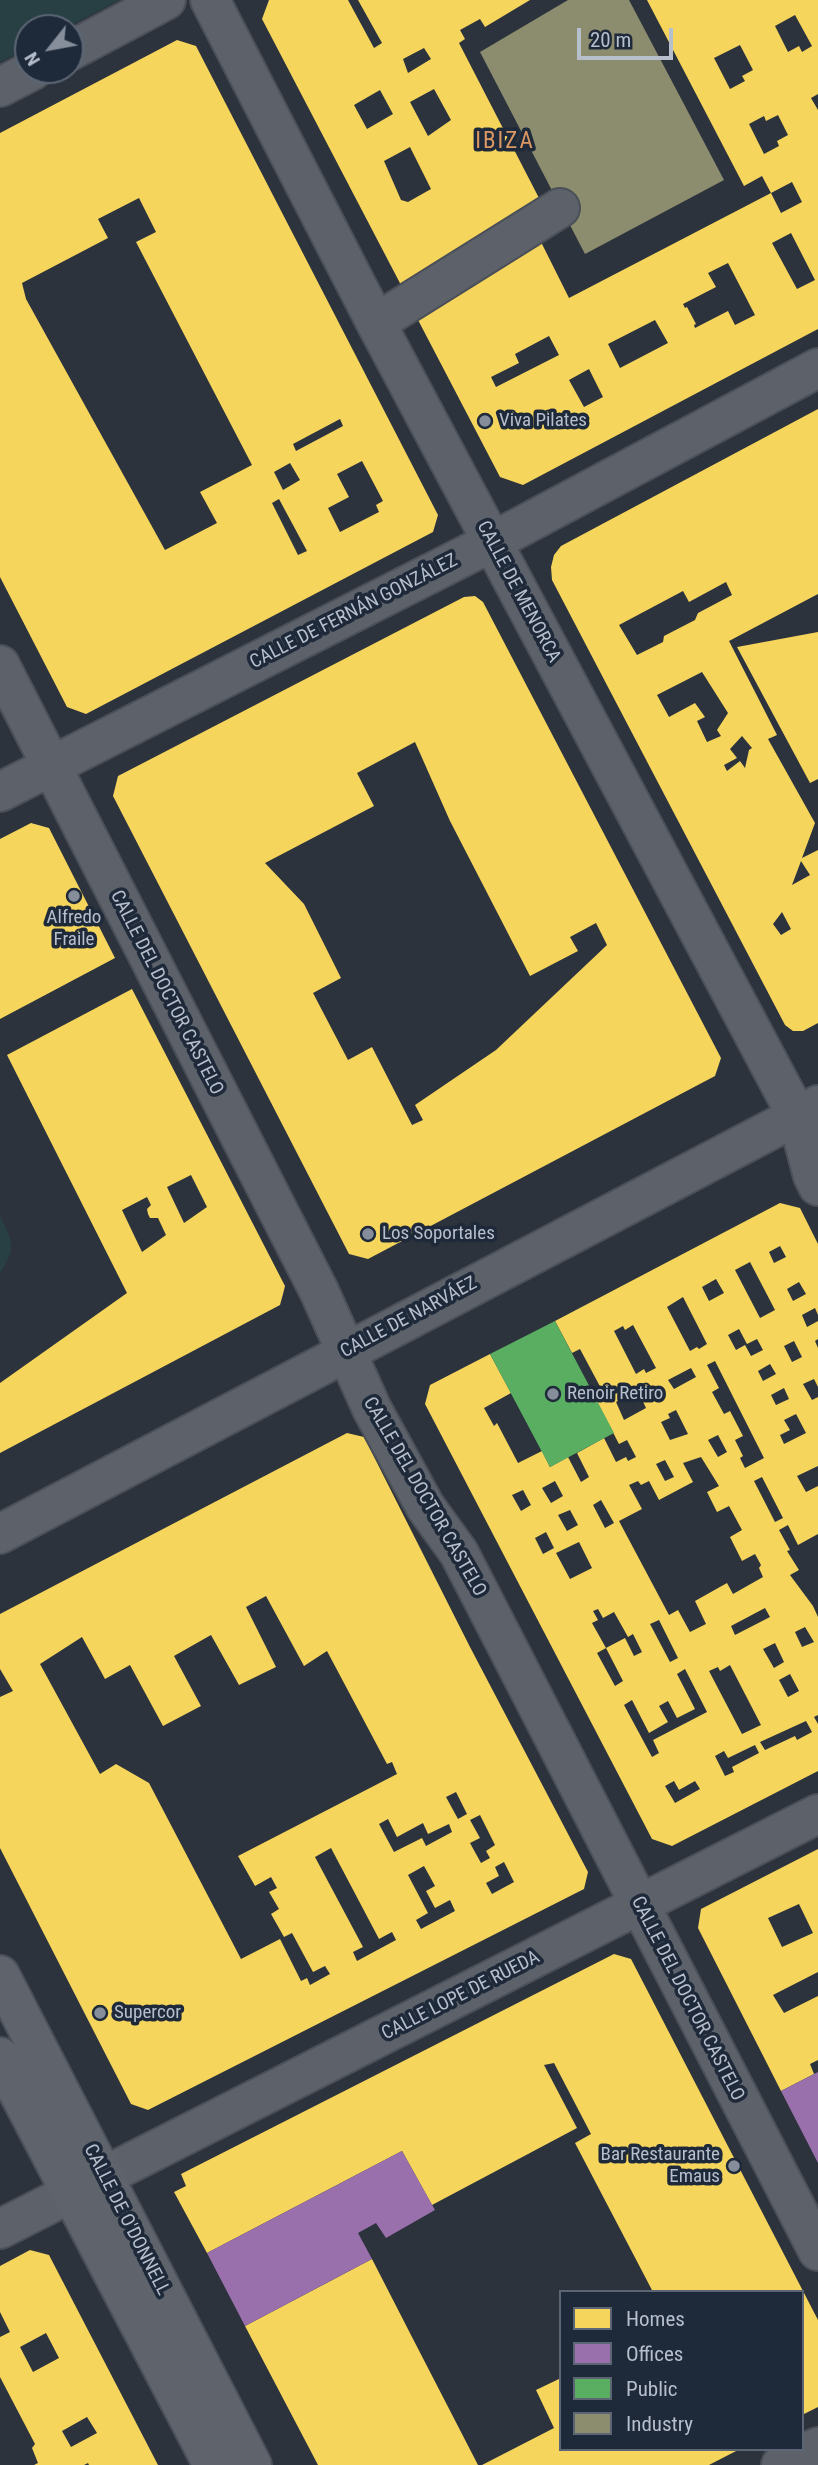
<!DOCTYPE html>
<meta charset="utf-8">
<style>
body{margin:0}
#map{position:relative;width:818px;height:2465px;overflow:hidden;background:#2c333d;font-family:"Roboto Condensed",sans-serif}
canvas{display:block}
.legend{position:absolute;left:559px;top:2290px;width:245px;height:161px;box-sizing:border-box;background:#1e2939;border:2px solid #5b6574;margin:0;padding:9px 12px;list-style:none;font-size:21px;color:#b7bfcd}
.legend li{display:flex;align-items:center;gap:14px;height:35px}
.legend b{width:35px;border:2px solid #5b6574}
.north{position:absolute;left:14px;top:14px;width:70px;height:70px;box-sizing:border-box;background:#1e2939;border:2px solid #5b6574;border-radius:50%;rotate:239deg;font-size:19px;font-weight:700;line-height:28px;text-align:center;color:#b7bfcd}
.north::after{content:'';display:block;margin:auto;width:24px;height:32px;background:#868e9b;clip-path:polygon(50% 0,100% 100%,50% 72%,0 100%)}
.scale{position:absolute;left:577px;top:28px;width:96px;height:32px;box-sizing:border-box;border:4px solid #b7bfcd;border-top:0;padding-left:9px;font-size:21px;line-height:24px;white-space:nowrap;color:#b7bfcd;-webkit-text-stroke:5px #1e2939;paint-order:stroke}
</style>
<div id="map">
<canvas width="818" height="2465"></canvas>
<ul class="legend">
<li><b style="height:19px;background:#f6d55c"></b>Homes</li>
<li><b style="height:19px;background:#9970ab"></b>Offices</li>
<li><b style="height:19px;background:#5aae61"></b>Public</li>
<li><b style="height:19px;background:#8c8c6e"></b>Industry</li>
</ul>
<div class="north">N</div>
<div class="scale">20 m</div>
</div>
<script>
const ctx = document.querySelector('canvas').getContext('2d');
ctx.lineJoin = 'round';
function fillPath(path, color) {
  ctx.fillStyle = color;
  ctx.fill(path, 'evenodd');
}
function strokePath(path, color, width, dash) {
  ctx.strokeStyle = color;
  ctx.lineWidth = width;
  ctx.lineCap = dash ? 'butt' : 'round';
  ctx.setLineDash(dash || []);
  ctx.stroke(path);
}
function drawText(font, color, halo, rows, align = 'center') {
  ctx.font = font + ' "Roboto Condensed",sans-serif';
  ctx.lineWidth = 7;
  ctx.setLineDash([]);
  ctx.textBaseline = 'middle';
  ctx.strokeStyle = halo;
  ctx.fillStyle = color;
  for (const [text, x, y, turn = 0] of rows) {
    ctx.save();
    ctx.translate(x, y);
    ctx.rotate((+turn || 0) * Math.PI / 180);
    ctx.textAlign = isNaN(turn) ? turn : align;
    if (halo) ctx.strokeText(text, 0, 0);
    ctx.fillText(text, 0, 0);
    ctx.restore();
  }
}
const green = new Path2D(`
 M0 0H120L66 28H28V48L0 62Z
 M0 1216C13 1242 17 1248 0 1273Z`);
const homes = new Path2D(`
 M269 0H348L374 48 382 43 358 0H530L485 27 480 19 460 30 465 39 459 43 540 200 402 287 262 19ZM424 48 431 59 408 73 403 59ZM434 89 451 120 428 136 410 102ZM380 90 393 114 367 129 354 105ZM410 147 431 189 408 202 401 200 384 161Z
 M647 0H818V94L811 98 818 110V329L523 485 500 477 417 318 540 240 569 298 771 193 781 213 802 202 792 182 771 193 762 176 744 186ZM795 15 812 46 802 52 799 46 788 52 775 26ZM740 45 753 70 742 76 745 81 730 89 714 58ZM778 115 788 135 777 141 779 146 764 154 749 124 764 116 766 121ZM791 233 815 280 797 289 772 243ZM728 263 755 315 735 325 728 311 695 328 694 325 696 324 687 307 685 308 683 304 716 287 708 273ZM655 320 668 343 620 368 608 344ZM549 336 559 355 496 387 491 377 519 363 515 354ZM589 369 603 397 584 407 569 380Z
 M177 40 196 46 438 515 433 532 86 714 67 707 0 577V133ZM139 198 156 232 136 242 252 465 200 492 217 523 165 550 26 299 22 283 108 238 98 219ZM340 419 343 426 296 451 293 444ZM362 461 383 501 376 505 379 512 340 532 328 508 349 497 337 474ZM290 463 300 480 283 490 274 472ZM279 499 307 551 298 555 272 503Z
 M818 409V594L729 641 777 735 768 739 815 823 802 858 818 850V1023L803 1031H793L785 1025 609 689 552 580 551 567 554 555 561 546ZM726 582 732 595 698 613 695 620 664 636 663 642 637 655 619 625 683 591 689 602ZM702 672 728 713 717 730 721 736 707 742 697 721 705 717 695 703 669 717 657 695ZM742 736 752 748 749 750 745 768 740 761 727 771 724 765 737 758 730 749ZM801 861 810 875 792 885ZM782 912 791 929 781 935 773 924Z
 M475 596 483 602 721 1058 715 1076 368 1259 349 1254 113 796 118 776 464 597ZM415 742 450 821 530 976 578 951 570 937 596 923 607 945 496 1050 415 1105 423 1120 412 1125 372 1047 348 1060 313 993 341 978 304 904 265 863 374 806 357 773Z
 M818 632V779L810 783 737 647Z
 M31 823 49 828 115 958 0 1019V839Z
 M132 989 285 1286 283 1294 280 1305 0 1453V1383L127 1293 7 1055ZM191 1175 207 1207 184 1223 167 1187ZM147 1197 151 1205 147 1209 148 1214 150 1218H158L166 1235 142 1252 122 1210Z
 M780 1203 800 1208 818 1244V1315L815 1308 802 1315 807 1327 818 1321V1339L815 1341 818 1348V1387L814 1379 803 1384 812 1400 818 1397V1466L797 1476 806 1492 818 1486V1534L798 1545 788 1525 779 1530 790 1550 787 1551 799 1570 790 1575 813 1606 818 1617V1715L814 1717 818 1724V1771L672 1846 652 1839 425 1404 430 1385 490 1354 511 1393 484 1408 494 1426 497 1423 518 1463 542 1451 550 1467 568 1457 581 1482 589 1477 577 1453 604 1438 616 1462 626 1457 628 1461 636 1457 627 1440 619 1444 594 1396 603 1392 580 1349 572 1353 555 1321ZM780 1246 786 1257 774 1263 769 1252ZM750 1262 775 1310 760 1318 735 1270ZM716 1279 724 1293 709 1301 702 1287ZM799 1282 806 1294 793 1301 787 1289ZM683 1297 707 1344 699 1349 697 1347 690 1351 667 1307ZM633 1325 656 1368 646 1373 644 1369 636 1374 614 1331 623 1326 625 1330ZM739 1329 747 1344 757 1339 763 1350 751 1356 745 1345 736 1350 728 1335ZM794 1341 802 1357 792 1362 784 1346ZM715 1361 764 1458 745 1468 740 1458 743 1456 735 1440 743 1436 730 1411 724 1414 712 1392 719 1388 707 1365ZM770 1364 776 1374 763 1381 758 1371ZM691 1368 696 1377 674 1389 668 1380ZM784 1388 789 1399 776 1405 771 1395ZM638 1391 646 1408 624 1420 616 1402ZM676 1410 688 1434 670 1440 661 1422 670 1418 668 1414ZM796 1414 806 1433 784 1444 780 1435 790 1430 784 1420ZM718 1435 727 1452 718 1457 708 1440ZM701 1457 719 1486 707 1492 717 1512 729 1506 742 1530 730 1537 742 1561 755 1554 761 1565 759 1568 763 1577 733 1594 727 1583 695 1601 706 1624 690 1632 678 1610 669 1615 619 1521 642 1509 629 1485 638 1481 641 1485 649 1481 659 1500 693 1482 683 1463ZM665 1460 674 1477 665 1481 656 1464ZM762 1477 783 1518 775 1522 754 1481ZM555 1481 563 1496 551 1503 542 1488ZM523 1490 531 1505 521 1511 512 1495ZM601 1500 614 1523 605 1528 593 1505ZM570 1510 578 1525 567 1531 558 1515ZM546 1532 554 1548 543 1554 535 1538ZM579 1542 592 1568 570 1579 556 1553ZM765 1608 770 1617 735 1635 731 1626ZM598 1609 603 1618 614 1612 628 1637 633 1634 642 1652 634 1656 625 1638 606 1648 592 1623 598 1620 593 1611ZM659 1620 678 1658 670 1662 650 1624ZM805 1627 814 1642 802 1647 795 1632ZM775 1643 784 1662 774 1668 763 1649ZM606 1648 623 1681 615 1686 597 1653ZM730 1665 761 1725 742 1734 709 1671 718 1667 720 1671ZM685 1669 707 1712 653 1740 659 1753 652 1757 624 1705 632 1700 649 1733 668 1722 659 1706 668 1701 677 1718 695 1709 677 1674ZM790 1674 799 1691 788 1697 779 1680ZM806 1721 812 1732 797 1740 795 1736 765 1750 760 1742ZM755 1745 759 1753 732 1767 734 1772 725 1776 715 1756 724 1751 728 1758ZM674 1781 679 1790 695 1781 700 1789 675 1803 665 1786Z
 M347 1433 364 1437 470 1647 588 1872 584 1889 148 2110 131 2104 0 1848V1697L13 1691 0 1669V1614ZM266 1596 304 1666 327 1651 387 1764 392 1762 397 1774 238 1856 255 1886 271 1877 277 1888 269 1892 279 1909 271 1914 284 1937 292 1933 313 1972 325 1966 330 1974 310 1985 307 1978 301 1981 280 1939 241 1959 149 1783 116 1764 100 1774 40 1664 82 1637 105 1679 130 1665 163 1726 201 1706 174 1656 211 1635 239 1685 276 1667 246 1607ZM456 1792 467 1814 458 1819 446 1797ZM480 1815 495 1845 486 1851 490 1858 481 1863 470 1843 480 1838 470 1820ZM388 1819 397 1837 423 1823 428 1834 449 1824 452 1832 426 1846 422 1838 394 1852 379 1824ZM331 1848 379 1939 392 1932 396 1940 357 1961 353 1952 363 1947 315 1857ZM504 1862 514 1882 492 1894 486 1883 499 1876 495 1867ZM424 1866 435 1886 426 1891 435 1908 450 1900 455 1911 421 1929 416 1920 428 1913 408 1875Z
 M818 1849V1972L773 1995 784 2013 818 1996V2060L810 2064 814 2074 781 2091 698 1928 701 1909ZM799 1904 813 1933 782 1947 768 1918Z
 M614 1954 631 1959 818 2320V2407L802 2415V2292H653L575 2143 591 2134 554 2063 544 2065 577 2128 432 2205 402 2151 207 2253 174 2192 186 2186 181 2174Z
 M30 2250 49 2255 158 2465H89L88 2463 84 2465H34L38 2463 32 2448 35 2444 0 2377V2337L10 2332 0 2312V2266ZM46 2333 59 2358 33 2372 20 2347ZM87 2417 97 2433 71 2447 62 2431Z
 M372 2259 412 2337 478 2465H318L245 2326Z
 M561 2378V2449H740L709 2465H482L554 2428 536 2390Z`);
const offices = new Path2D(`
 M818 2072V2163L781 2091Z
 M402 2151 435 2210 386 2238 376 2223 358 2233 372 2259 245 2326 207 2253Z`);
const public = new Path2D(`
 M555 1321 614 1433 550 1467 490 1354Z`);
const industry = new Path2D(`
 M568 0H629L724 180 585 254 480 52Z`);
const minor = new Path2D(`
 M210 0 376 323 797 1116 813 1176 818 1186
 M70 51 166 0
 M0 87 33 70
 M376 323 560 208
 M0 665 319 1291 372 1409 425 1506 459 1553 818 2251
 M0 792 492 542 818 368
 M0 1534 818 1105
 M0 2229 818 1814
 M781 2465 818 2447`);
const major = new Path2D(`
 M0 1975 252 2465
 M0 2057 213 2465`);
const markers = [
 [485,421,7,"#868e9b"],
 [74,896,7,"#868e9b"],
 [368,1234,7,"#868e9b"],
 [553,1394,7,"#868e9b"],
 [100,2013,7,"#868e9b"],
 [734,2166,7,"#868e9b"]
];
const poiNames = [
 ["Viva Pilates",499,421],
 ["Alfredo",74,918,"center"],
 ["Fraile",74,940,"center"],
 ["Los Soportales",382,1234],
 ["Renoir Retiro",567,1394],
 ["Supercor",114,2013],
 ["Bar Restaurante",720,2155,"right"],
 ["Emaus",720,2177,"right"]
];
const streetNames = [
 ["CALLE DE MENORCA",518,592,62],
 ["CALLE DE FERNÁN GONZÁLEZ",354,612,-27],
 ["CALLE DEL DOCTOR CASTELO",166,993,63],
 ["CALLE DE NARVÁEZ",409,1318,-28],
 ["CALLE DEL DOCTOR CASTELO",424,1497,60],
 ["CALLE LOPE DE RUEDA",461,1996,-27],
 ["CALLE DEL DOCTOR CASTELO",687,1999,63],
 ["CALLE DE O'DONNELL",126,2220,63]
];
const quarterNames = [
 ["IBIZA",505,142]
];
fillPath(green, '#283f44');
fillPath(homes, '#f6d55c');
fillPath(offices, '#9970ab');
fillPath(public, '#5aae61');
fillPath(industry, '#8c8c6e');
strokePath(minor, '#4b4f57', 42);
strokePath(major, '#4a4f59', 42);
strokePath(minor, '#5d626a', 38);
strokePath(major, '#5f646c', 38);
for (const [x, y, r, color] of markers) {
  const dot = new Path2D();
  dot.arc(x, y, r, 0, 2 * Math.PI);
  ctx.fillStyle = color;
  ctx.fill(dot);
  strokePath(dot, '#1e2939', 2.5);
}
drawText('19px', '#b7bfcd', '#1e2939', poiNames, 'left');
drawText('19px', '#b7bfcd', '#1e2939', streetNames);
ctx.letterSpacing = '2px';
drawText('23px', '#dc9762', '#1e2939', quarterNames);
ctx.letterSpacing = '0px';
</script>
